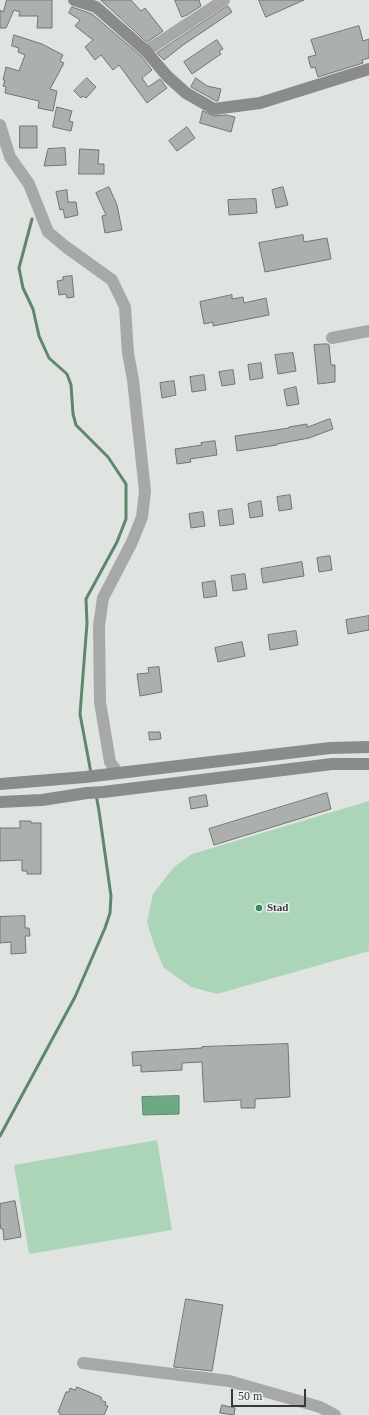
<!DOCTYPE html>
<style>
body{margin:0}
#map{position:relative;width:369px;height:1415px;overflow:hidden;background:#e0e4e1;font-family:"Times New Roman",serif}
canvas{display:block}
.scale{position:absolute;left:231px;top:1389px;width:75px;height:18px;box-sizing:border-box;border:2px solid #373837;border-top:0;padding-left:5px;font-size:12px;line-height:14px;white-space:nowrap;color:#373837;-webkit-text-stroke:3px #edf1ef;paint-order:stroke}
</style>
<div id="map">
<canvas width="369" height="1415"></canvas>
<div class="scale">50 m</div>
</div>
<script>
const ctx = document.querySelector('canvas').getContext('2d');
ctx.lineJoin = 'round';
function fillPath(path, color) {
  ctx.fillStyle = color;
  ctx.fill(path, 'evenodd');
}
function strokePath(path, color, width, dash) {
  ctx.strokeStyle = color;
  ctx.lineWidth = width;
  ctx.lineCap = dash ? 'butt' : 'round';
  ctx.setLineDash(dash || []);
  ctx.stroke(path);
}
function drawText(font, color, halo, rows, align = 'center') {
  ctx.font = font + ' "Times New Roman",serif';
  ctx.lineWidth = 3;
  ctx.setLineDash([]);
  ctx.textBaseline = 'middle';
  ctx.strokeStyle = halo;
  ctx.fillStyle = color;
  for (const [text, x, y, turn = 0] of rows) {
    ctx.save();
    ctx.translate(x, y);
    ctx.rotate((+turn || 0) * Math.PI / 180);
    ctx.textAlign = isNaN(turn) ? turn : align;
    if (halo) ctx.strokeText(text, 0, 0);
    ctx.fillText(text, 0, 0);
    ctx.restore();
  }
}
const green = new Path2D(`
 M369 801V951L217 994 191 987 164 968 154 945 147 922 153 894 174 867 192 854Z
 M157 1140 172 1230 29 1254 14 1165Z`);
const water = new Path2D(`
 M179 1096V1114L143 1115 142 1097Z`);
const stream = new Path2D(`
 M32 219 19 268 23 288 33 309 39 336 49 358 67 374 71 385 73 414 76 425 108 457 126 484V519L117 542 86 599 87 623 80 714 91 773
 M0 1136 75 997 105 928 110 913 111 896 99 811 96 794`);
const building = new Path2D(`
 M7 0H52V28H37L38 16H19L20 12 14 10 6 28H0V10L3 12Z
 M101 0H131L141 11 145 8 163 31 147 42Z
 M175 0H199L201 6 187 15 182 17Z
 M259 0H304L266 17Z
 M228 6 232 12 183 45 164 60 157 53Z
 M72 7 92 14 141 56 152 70 142 78 148 87 160 79 167 88 147 103 119 65 113 70 101 55 95 60 85 47 93 40 75 26 80 20 69 13Z
 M359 26 363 41 369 39V58L362 60 363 63 318 77 315 67 311 68 308 57 316 55 311 40Z
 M14 35 42 44 63 55 60 61 64 63 50 89 57 91 53 111 38 108 39 101 5 93 6 87 3 86 5 80H3L6 67 19 71 25 55 18 52 19 48 12 46Z
 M217 40 223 49 219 51 221 54 192 74 184 62Z
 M87 78 96 87 86 98 83 96 81 98 74 91Z
 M196 78 207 86 221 89 218 101H216L191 87Z
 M57 107 72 111 69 121 73 122 71 131 53 127Z
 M203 111 214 116 226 115 235 117 231 132 200 123Z
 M20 126H37V148H20Z
 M187 127 195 138 177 151 169 141Z
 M65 148 66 165 44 166 48 149Z
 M80 149 99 150 98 164H104V174H79Z
 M109 187 117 205 122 230 105 233 102 216 106 215 96 193Z
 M283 187 288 205 276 208 272 190Z
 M67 190 68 202H76L78 215 65 218 63 209 60 210 56 192Z
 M256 199 257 213 229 215 228 200Z
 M303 235 304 242 327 238 331 259 265 272 259 243Z
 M72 276 74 297 67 298 66 294 59 295 57 281 63 280V277Z
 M232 295V299L243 297 244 303 266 298 269 315 213 326V322L204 324 200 302Z
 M327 344 329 345 331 365H335V382L318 384 314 345Z
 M293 353 296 371 278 374 275 355Z
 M261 363 263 378 250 380 248 365Z
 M233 370 235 384 222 386 219 372Z
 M204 375 206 390 192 392 190 377Z
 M174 381 176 395 162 398 160 383Z
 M296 387 299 404 287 406 284 390Z
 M330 419 333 429 309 438 277 444V445L237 451 235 436 289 428V427L307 424V427Z
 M215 441 217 455 190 459 191 462 177 464 175 449 202 445 201 443Z
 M290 495 292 509 279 511 277 497Z
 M261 501 263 516 250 518 248 504Z
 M232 509 234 524 220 526 218 511Z
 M203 512 205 526 191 528 189 514Z
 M330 556 332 570 319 572 317 558Z
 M302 562 304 576 263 583 261 569Z
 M245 574 247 589 233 591 231 576Z
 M215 581 217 596 204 598 202 583Z
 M369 616V630L348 634 346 620Z
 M296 631 298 645 270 650 268 635Z
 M242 642 245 656 218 662 215 648Z
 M159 667 162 692 140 696 137 674 149 673 148 668Z
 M149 732H160L161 739 150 740Z
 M327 793 331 809 214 845 209 829Z
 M206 795 208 806 191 809 189 798Z
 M20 821H31V823H41V874H27V871H22V860L0 861V828H20Z
 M25 916V928H29L30 936H25L26 953 11 954V942L0 943V917Z
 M288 1044 290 1097 255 1099V1108H241V1100L204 1102 202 1062 182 1063V1070L141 1072V1065L133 1066 132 1052 202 1048V1047Z
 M15 1201 21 1237 4 1240 3 1229H1L0 1223V1204Z
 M186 1299 223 1305 212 1371 174 1367Z
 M77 1387 101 1397 102 1401 106 1402 105 1405 108 1406 104 1415H60V1413L58 1412 66 1392H69L70 1388 75 1390Z
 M222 1405 235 1408 234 1415 220 1413Z`);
const street = new Path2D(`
 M146 51 224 0
 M0 125 10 157 29 184 48 232 66 247 112 280 125 307 128 353 133 380 145 491 142 517 132 542 103 598 99 626 100 702 110 762 117 772
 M332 338 369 331
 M83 1363 229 1381 320 1407 335 1415`);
const secondary = new Path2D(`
 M74 0 96 7 146 51 167 76 186 93 214 109 260 103 369 69
 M0 784 85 777 330 748 369 747
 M0 802 42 800 87 793 103 792 332 764H369`);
const markers = [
 [259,908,4,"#388a5c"]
];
const poiNames = [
 ["Stad",267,908]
];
fillPath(green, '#acd4b9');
fillPath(water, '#6fa984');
strokePath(water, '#5e876d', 1);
strokePath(stream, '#5e876d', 3);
fillPath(building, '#acb0ad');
strokePath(building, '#727573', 1);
strokePath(street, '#a7a9a8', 12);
strokePath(secondary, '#8a8c8b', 12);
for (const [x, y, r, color] of markers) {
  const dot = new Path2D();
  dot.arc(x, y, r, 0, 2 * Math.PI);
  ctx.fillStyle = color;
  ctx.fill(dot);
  strokePath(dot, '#edf1ef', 1.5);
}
drawText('bold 11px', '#373837', '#edf1ef', poiNames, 'left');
</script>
